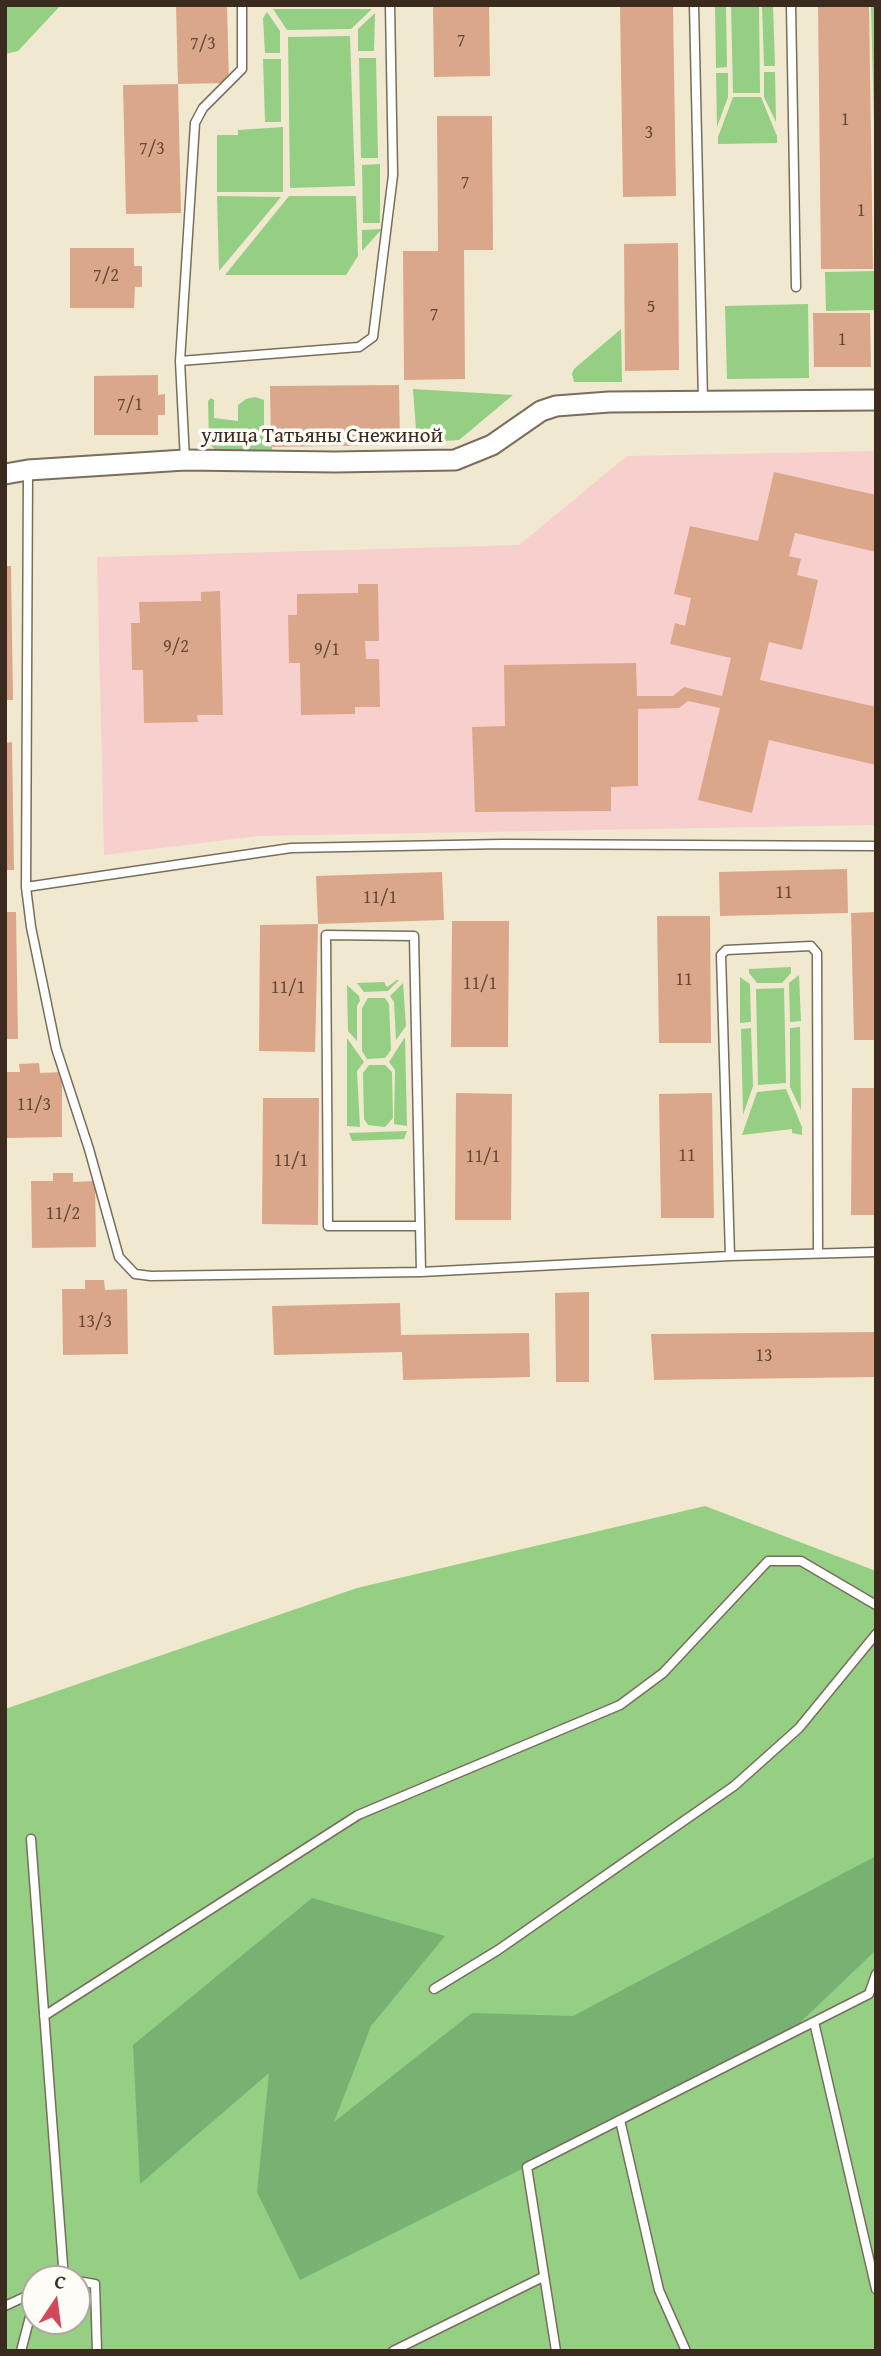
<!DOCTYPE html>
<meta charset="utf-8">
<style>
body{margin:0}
#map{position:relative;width:881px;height:2356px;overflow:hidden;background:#f0e9d0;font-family:"Gentium Book Plus",serif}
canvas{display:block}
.frame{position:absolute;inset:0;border:7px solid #3b2a1e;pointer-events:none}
.north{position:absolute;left:21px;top:2265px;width:70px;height:70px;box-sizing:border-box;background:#fdfcf7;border:2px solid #afa8a0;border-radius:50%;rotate:13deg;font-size:19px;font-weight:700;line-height:28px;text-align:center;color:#3b2a1e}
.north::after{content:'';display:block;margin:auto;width:24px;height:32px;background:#d1495b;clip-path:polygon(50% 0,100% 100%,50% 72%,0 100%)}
</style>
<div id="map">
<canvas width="881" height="2356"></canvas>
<div class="frame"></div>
<div class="north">С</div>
</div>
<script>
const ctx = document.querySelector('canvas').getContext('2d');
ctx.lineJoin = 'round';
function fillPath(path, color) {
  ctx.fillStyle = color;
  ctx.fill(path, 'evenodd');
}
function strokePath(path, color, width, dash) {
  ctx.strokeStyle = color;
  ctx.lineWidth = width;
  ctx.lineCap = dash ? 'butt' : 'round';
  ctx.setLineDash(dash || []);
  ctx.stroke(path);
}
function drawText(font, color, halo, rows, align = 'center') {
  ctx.font = font + ' "Gentium Book Plus",serif';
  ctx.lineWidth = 7;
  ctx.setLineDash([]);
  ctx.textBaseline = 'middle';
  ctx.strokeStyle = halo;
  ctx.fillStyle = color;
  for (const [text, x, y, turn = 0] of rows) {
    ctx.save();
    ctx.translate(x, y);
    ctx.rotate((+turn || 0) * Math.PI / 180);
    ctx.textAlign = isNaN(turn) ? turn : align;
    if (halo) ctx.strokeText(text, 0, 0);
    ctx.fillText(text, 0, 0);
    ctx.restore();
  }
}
const built = new Path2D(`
 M876 451V825L259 836 104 855 97 557 519 545 627 456Z`);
const green = new Path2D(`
 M5 5H61L18 51 5 54Z
 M715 5H726L727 67 716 68Z
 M731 5H759L760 93H733Z
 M762 5H773L775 66H764Z
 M871 5H876V206Z
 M273 9H372L351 29 287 30Z
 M267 12 280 31V53H265L263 18Z
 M375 13 374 51H358V29Z
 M350 36 355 186 290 188 288 37Z
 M359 58H376L378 158H361Z
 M263 59H281V122H265Z
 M764 72H775L776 122 764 97Z
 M716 73H728V97L717 127Z
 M733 97H761L777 136V143L718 144V137Z
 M283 127V192H217V135H238V130Z
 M380 164V223H363L362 165Z
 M217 196 281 197 219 271Z
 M289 196H356L358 256 346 275H225Z
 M382 229 362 251V230Z
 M876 271V310L826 311 825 272Z
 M808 304 809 378 727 379 725 306Z
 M621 329 622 382H574L572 374 574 369Z
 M413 389 513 395 459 440 417 443Z
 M255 397 264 400V446L272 447V453L217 451 209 444 208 401 211 398 214 400V418L238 421V405L246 399Z
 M791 967V973L782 983H757L749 973V969Z
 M799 975 801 1021 790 1022 789 983Z
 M740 977 750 984 751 1022 740 1023Z
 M397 980H399L388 991 364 992 357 983 384 982 387 987Z
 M403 983 406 1026 396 1040 394 1002 390 996Z
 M347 985 359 996 360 1001 357 1006V1041L348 1031Z
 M784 988 786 1083 758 1085 756 989Z
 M368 998H385L389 1004 391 1050 385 1058 367 1059 362 1051V1008Z
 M800 1027 801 1110 790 1087V1028Z
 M751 1028 753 1086 743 1115 741 1029Z
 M405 1037 407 1126 394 1124 395 1070 389 1062Z
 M347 1038 364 1062 357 1071 360 1127 347 1126Z
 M369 1065H385L392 1072 393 1118 385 1127 368 1125 364 1119 363 1073Z
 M786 1089 802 1127V1135L792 1133V1129L742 1135 757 1092Z
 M407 1131 404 1139 352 1141 349 1133Z
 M705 1506 876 1571V2351H5V1709L357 1588ZM35 2279H77V2321H35Z`);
const forest = new Path2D(`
 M876 1856V1950L784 2038 300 2280 257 2192 269 2073 140 2184 133 2045 312 1898 445 1936 371 2026 334 2122 472 2013 573 2016Z`);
const building = new Path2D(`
 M176 5H227L229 83 178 84Z
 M433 5H489L490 76 434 77Z
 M620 5H673L676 196 623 197Z
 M818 5H869L873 269H821Z
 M178 84 181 213 126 214 123 85Z
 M437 116H492L493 250H464L465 379 404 380 403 251H438Z
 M678 243 679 370 625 371 624 244Z
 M70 248H134V266H142V287H135L134 308H70Z
 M813 313H870L871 367H814Z
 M158 375V395L165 394V415H158V435H94V376Z
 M399 385 400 445 271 447 270 386Z
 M774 472 876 495V552L795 533 789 556 801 559 797 575 818 580 802 650 769 642 760 680 876 707V765L769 740 752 813 698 800 720 708 688 701 679 708 638 709V786L611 787V811L475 812 472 727 505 726 504 665 636 663 637 696H673L684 687 722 696 731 658 670 644 675 623 685 626 691 598 674 594 690 526 758 541Z
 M5 566H11L13 700H5Z
 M358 584H378L379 641H365L366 659H379L380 707H355V714L301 715 300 663H289L288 615H297V594L358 593Z
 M220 591 223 715H197L198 722 144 723 143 670H132L131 623H140L139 602 201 601V592Z
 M12 742 14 870H5V743Z
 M847 869 848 913 720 916 719 872Z
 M442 872 444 920 318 924 316 876Z
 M5 912H16L18 1039H5Z
 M876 912V1040H854L851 913Z
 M657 916H710L711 1043H659Z
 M452 921H509L508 1047H451Z
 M318 924 315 1052 259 1051 260 925Z
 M39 1063 40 1073 62 1072V1137L5 1138V1072H20L19 1064Z
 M852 1088H876V1215H851Z
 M456 1093 512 1094 511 1220H455Z
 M712 1093 714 1218H661L659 1094Z
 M263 1098H319L318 1225 262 1224Z
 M53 1173H73V1182L95 1181 96 1247 32 1248 31 1181H53Z
 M85 1280H104L105 1290 127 1289 128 1354 63 1355 62 1289H85Z
 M589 1292V1382H556L555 1293Z
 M400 1303 401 1335 529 1333 530 1377 403 1380 402 1352 274 1355 272 1306Z
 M876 1332V1377L654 1380 651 1334Z`);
const service = new Path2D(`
 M694 5 703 401
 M791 5 796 287
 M180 361 359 347 373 337 393 175 390 5
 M185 460 180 361 195 123 203 108 242 69V5
 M28 472 26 887 31 927 56 1048 89 1149 119 1257 135 1274 151 1276 421 1272 730 1256 876 1252
 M26 887 291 848 503 844 876 846
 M420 1226H328L326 935 414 936 421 1272
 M730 1256 721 955 726 950 811 946 817 953 818 1252
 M31 1839 64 2279
 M434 1989 498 1950 734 1786 799 1728 876 1634
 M44 2016 358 1815 620 1705 663 1673 768 1561H801L876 1605
 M814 2022 876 2289
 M620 2120 659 2290 686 2351
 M77 2281 95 2284 97 2351
 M5 2306 35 2292
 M21 2351 32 2309 35 2307
 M393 2351 543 2277
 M556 2351 527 2167 869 1994 876 1974`);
const tertiary = new Path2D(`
 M5 474 28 470 185 460 335 462 455 460 492 445 541 411 556 406 609 402 876 400`);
const numberNames = [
 ["7",461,41],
 ["7/3",203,44],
 ["1",845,120],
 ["3",649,133],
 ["7/3",152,149],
 ["7",465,183],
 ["1",861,211],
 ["7/2",106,276],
 ["5",651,307],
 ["7",434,315],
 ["1",842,340],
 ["7/1",130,405],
 ["9/2",176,647],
 ["9/1",327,650],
 ["11",784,893],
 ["11/1",380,898],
 ["11",684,980],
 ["11/1",480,984],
 ["11/1",288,988],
 ["11/3",34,1105],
 ["11",687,1156],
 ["11/1",483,1157],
 ["11/1",291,1161],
 ["11/2",63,1214],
 ["13/3",95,1322],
 ["13",764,1356]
];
const streetNames = [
 ["улица Татьяны Снежиной",322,437]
];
fillPath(built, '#f7d0ce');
fillPath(green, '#94cf84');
fillPath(forest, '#77b272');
fillPath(building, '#dba78a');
strokePath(service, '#7a6d5c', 11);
strokePath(tertiary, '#7a6d5c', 23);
strokePath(service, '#fff', 8);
strokePath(tertiary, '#fff', 19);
drawText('18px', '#634939', null, numberNames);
drawText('21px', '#3b2a1e', '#fdfcf7', streetNames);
</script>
